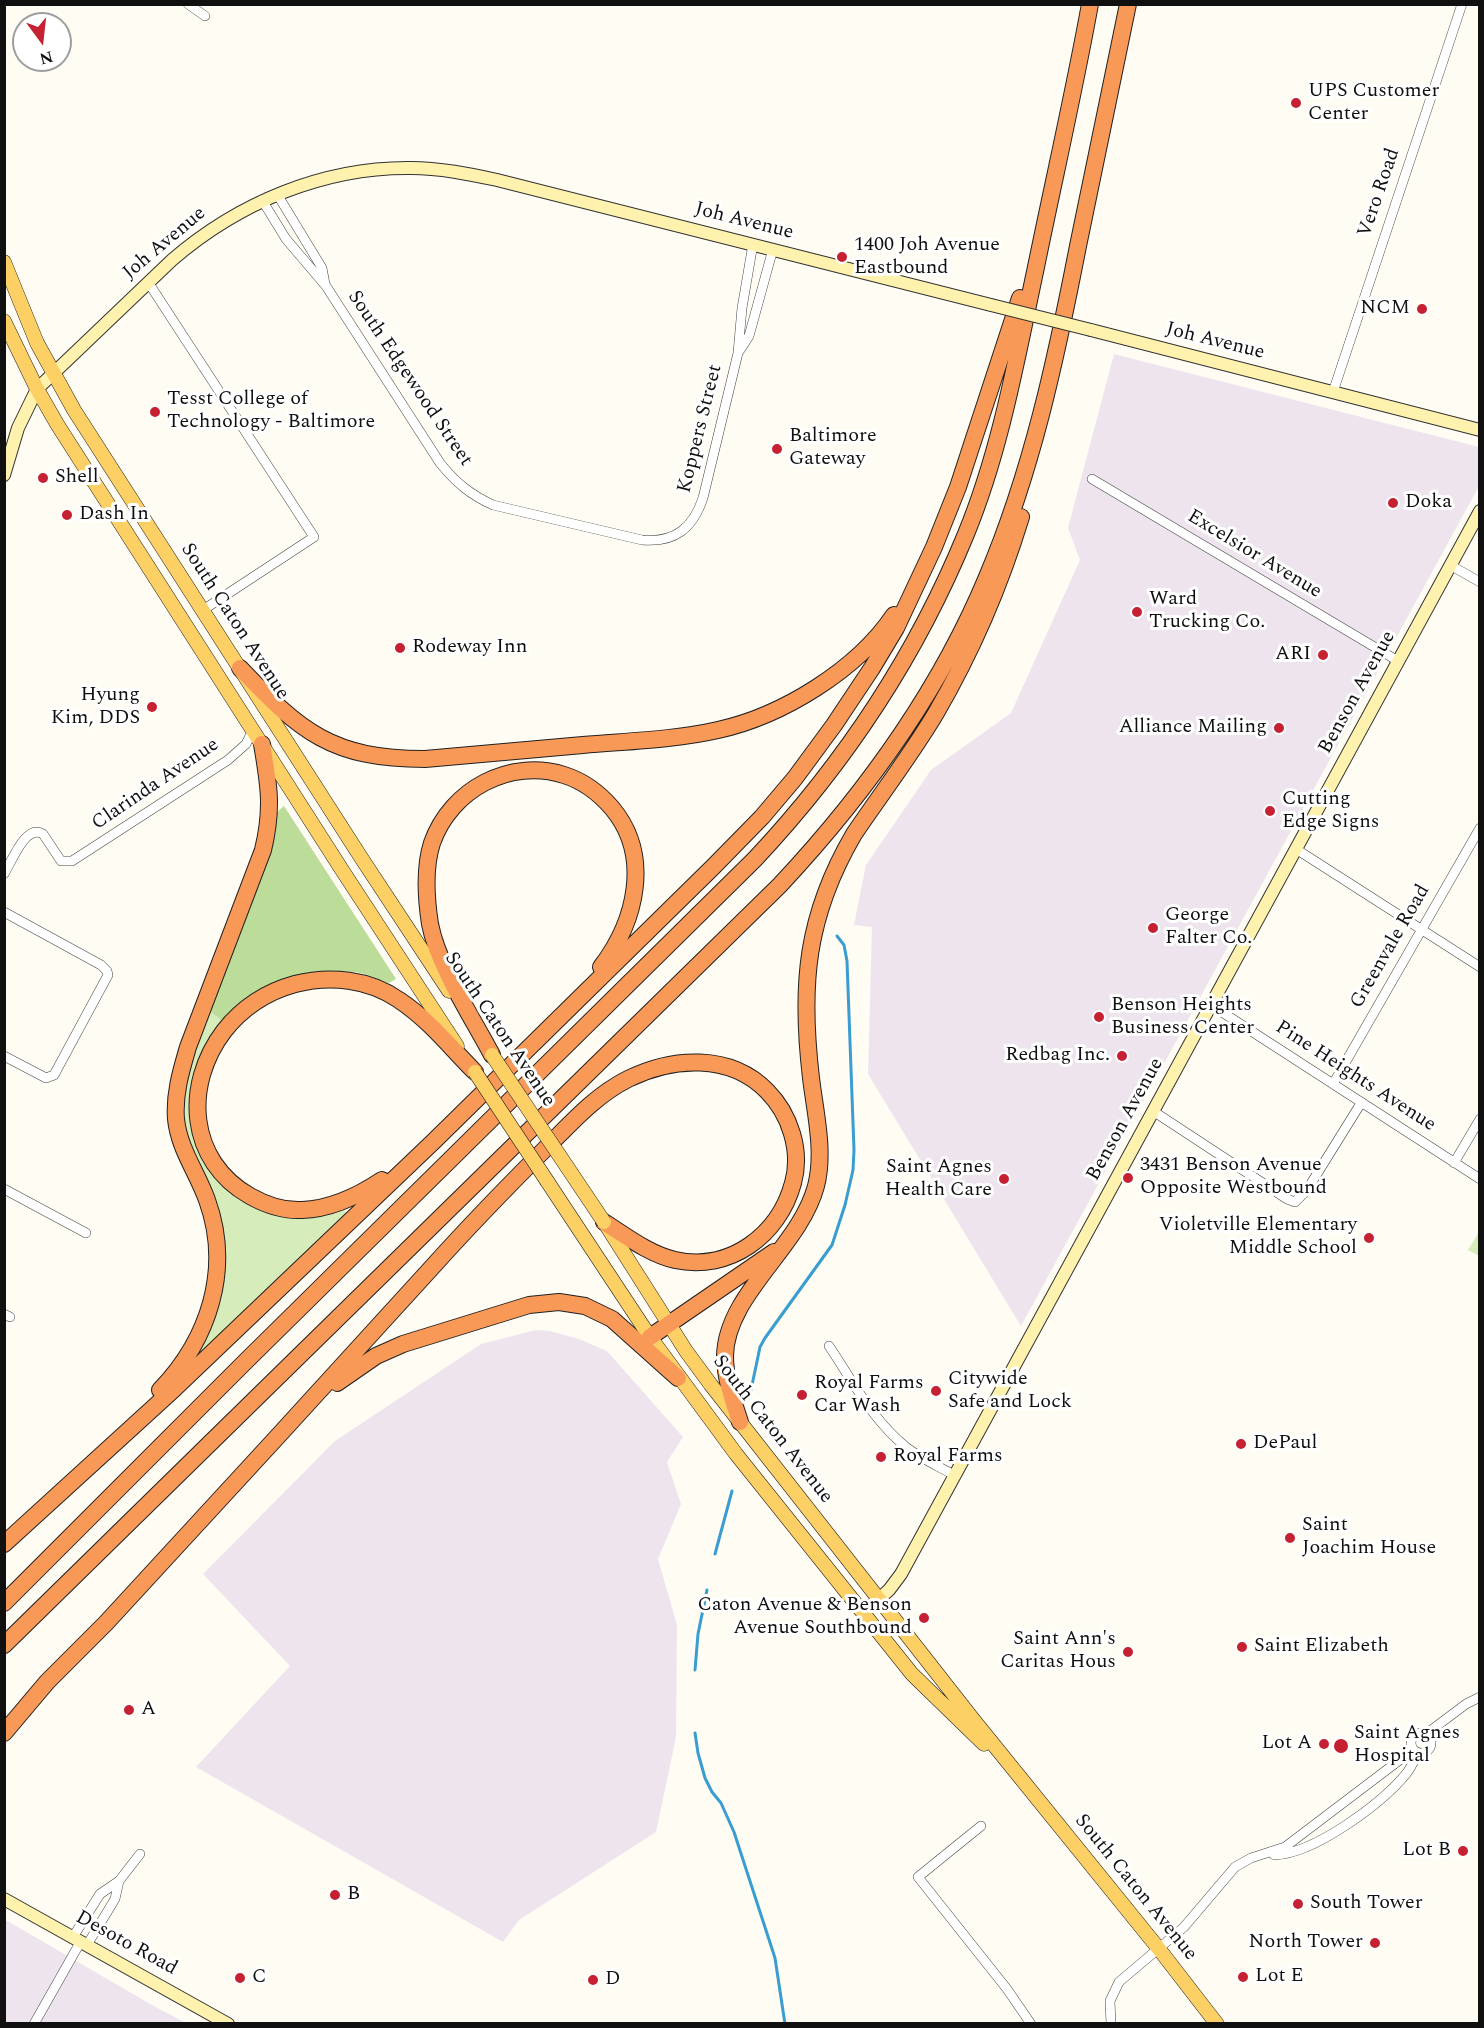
<!DOCTYPE html>
<style>
body{margin:0}
#map{position:relative;width:1484px;height:2028px;overflow:hidden;background:#fffcf3;font-family:Spectral,serif}
canvas{display:block}
.frame{position:absolute;inset:0;border:6px solid #101010;pointer-events:none}
.north{position:absolute;left:12px;top:12px;width:60px;height:60px;box-sizing:border-box;background:#fff;border:2px solid #9f9f9f;border-radius:50%;rotate:165deg;font-size:16px;font-weight:700;line-height:24px;text-align:center;color:#101010}
.north::after{content:'';display:block;margin:auto;width:21px;height:27px;background:#c62132;clip-path:polygon(50% 0,100% 100%,50% 72%,0 100%)}
</style>
<div id="map">
<canvas width="1484" height="2028"></canvas>
<div class="frame"></div>
<div class="north">N</div>
</div>
<script>
const ctx = document.querySelector('canvas').getContext('2d');
ctx.lineJoin = 'round';
function fillPath(path, color) {
  ctx.fillStyle = color;
  ctx.fill(path, 'evenodd');
}
function strokePath(path, color, width, dash) {
  ctx.strokeStyle = color;
  ctx.lineWidth = width;
  ctx.lineCap = dash ? 'butt' : 'round';
  ctx.setLineDash(dash || []);
  ctx.stroke(path);
}
function drawText(font, color, halo, rows, align = 'center') {
  ctx.font = font + ' Spectral,serif';
  ctx.lineWidth = 6;
  ctx.setLineDash([]);
  ctx.textBaseline = 'middle';
  ctx.strokeStyle = halo;
  ctx.fillStyle = color;
  for (const [text, x, y, turn = 0] of rows) {
    ctx.save();
    ctx.translate(x, y);
    ctx.rotate((+turn || 0) * Math.PI / 180);
    ctx.textAlign = isNaN(turn) ? turn : align;
    if (halo) ctx.strokeText(text, 0, 0);
    ctx.fillText(text, 0, 0);
    ctx.restore();
  }
}
const industrial = new Path2D(`
 M1114 354 1479 447V486L1021 1326 868 1074 872 927 854 925 866 865 931 770 1011 713 1080 560 1068 528Z
 M536 1330 550 1331 579 1339 607 1351 683 1437 667 1462 681 1504 658 1559 677 1625 676 1737 656 1832 519 1920 503 1942 196 1767 290 1666 203 1574 335 1441 481 1344Z
 M4 1919 152 2005 186 2023H5Z`);
const green = new Path2D(`
 M209 1011 223 1021 208 1041 195 1070 203 1160 218 1181 230 1193 264 1212 282 1217 303 1219 343 1210 349 1213 200 1353 215 1317 221 1284 184 1134 182 1103 185 1078Z
 M1479 1232V1256L1468 1250Z`);
const forest = new Path2D(`
 M284 806 396 979 389 983C377 979 365 973 353 972 300 966 259 983 223 1021L209 1011 277 812Z`);
const stream = new Path2D(`
 M751 1390 760 1347 765 1338 832 1245 845 1205 853 1170 854 1150 847 961 844 945 837 936
 M715 1554 732 1491
 M695 1670 698 1634 707 1590
 M695 1733 698 1753 705 1778 712 1792 721 1803 734 1832 775 1958 785 2024`);
const street = new Path2D(`
 M188 4 205 16
 M277 194 322 268 325 284
 M262 200 286 239 326 286 440 463C456 483 471 495 493 505L642 540C675 543 693 528 703 498L738 353
 M753 244 742 308 738 353 749 336 773 249
 M148 282 314 537 203 610
 M1333 392 1462 4
 M1092 479 1398 661
 M1450 565 1480 582
 M1296 849 1480 967
 M4 874C12 861 26 823 43 834L61 861H72L228 760 246 744 253 730
 M4 912 101 965 107 971 108 975 54 1075 46 1078 4 1056
 M1211 1005 1480 1179
 M1333 1084 1480 828
 M1153 1111 1287 1199 1295 1202 1307 1190 1361 1103
 M1454 1163 1480 1119
 M4 1189 86 1233
 M4 1314 10 1317
 M829 1346C852 1380 873 1421 906 1447 920 1458 938 1466 954 1475
 M1411 1743a10 10 0 1 1 20 0a10 10 0 1 1-20 0Z
 M1426 1734 1466 1704 1480 1697
 M981 1826 918 1877 1007 1989 1031 2024
 M1274 1855C1314 1854 1381 1804 1406 1774 1411 1768 1414 1760 1418 1754
 M73 1937 100 1894 119 1881 140 1854
 M87 1945 115 1899 119 1881
 M34 2024 81 1941
 M1111 2024 1110 2001 1119 1982 1184 1927 1235 1867 1251 1858 1285 1847 1401 1759 1411 1748`);
const secondary = new Path2D(`
 M1091 330 1480 430
 M4 475 18 428 37 389 172 260C238 203 323 167 411 168 440 168 469 174 497 180L991 305
 M863 1613 889 1590 901 1574 1480 511
 M4 1899 228 2024`);
const primary = new Path2D(`
 M4 262 37 343 74 410 362 859 449 991
 M4 321 37 389 57 424 342 870 457 1046
 M547 1181 650 1337 736 1454 912 1674 984 1744
 M606 1225 686 1351 711 1385 972 1718 1159 1949 1217 2024`);
const highway = new Path2D(`
 M240 668C301 732 332 759 425 759 478 754 530 750 583 745 628 741 674 740 718 730 782 716 857 670 894 615
 M492 1055C472 1017 438 966 430 924 426 898 424 868 432 843 451 789 510 758 564 775 583 781 600 794 612 808 652 856 636 921 601 967
 M382 1180C358 1196 332 1209 302 1210 284 1211 266 1205 250 1196 188 1161 183 1085 224 1031 242 1008 266 992 295 984 330 975 369 979 399 1000 428 1019 451 1048 475 1072
 M650 1337 774 1252
 M337 1383 376 1356 403 1344 529 1305 559 1302 585 1306 612 1319 678 1378
 M160 1390C209 1339 232 1269 207 1200 197 1172 179 1149 176 1119 174 1094 181 1071 188 1047L263 850C273 809 269 785 262 744
 M740 1422C733 1400 725 1379 725 1356 726 1294 800 1247 816 1186 825 1152 815 1112 811 1078 800 985 806 916 854 834 881 794 911 755 936 713 972 651 1000 586 1021 517
 M4 1544 174 1389 433 1142 714 866 762 817 795 778 834 725 872 668 896 628 934 547 958 487 1020 298
 M4 1603 245 1362 755 859C845 763 916 656 966 534 1001 449 1017 356 1036 267 1054 179 1074 92 1090 4
 M4 1645 780 885C865 794 939 692 987 577 1032 471 1056 359 1078 246 1095 166 1111 85 1128 4
 M4 1733 47 1682 106 1623C216 1504 326 1384 435 1264 471 1224 509 1185 547 1147 572 1122 596 1095 628 1079 672 1057 730 1053 767 1091 790 1114 802 1151 793 1183 779 1235 730 1272 675 1260 649 1254 626 1236 604 1222`);
const secondaryBridge = new Path2D(`
 M991 305 1091 330`);
const primaryBridge = new Path2D(`
 M492 1055 604 1222
 M475 1072 547 1181`);
const markers = [
 [1296,103,6,"#c62132"],
 [842,257,6,"#c62132"],
 [1422,309,6,"#c62132"],
 [155,412,6,"#c62132"],
 [777,449,6,"#c62132"],
 [43,478,6,"#c62132"],
 [1393,503,6,"#c62132"],
 [67,515,6,"#c62132"],
 [1137,612,6,"#c62132"],
 [400,648,6,"#c62132"],
 [1323,655,6,"#c62132"],
 [152,707,6,"#c62132"],
 [1279,728,6,"#c62132"],
 [1270,811,6,"#c62132"],
 [1153,928,6,"#c62132"],
 [1099,1017,6,"#c62132"],
 [1122,1056,6,"#c62132"],
 [1128,1178,6,"#c62132"],
 [1004,1179,6,"#c62132"],
 [1369,1238,6,"#c62132"],
 [936,1391,6,"#c62132"],
 [802,1395,6,"#c62132"],
 [1241,1444,6,"#c62132"],
 [881,1457,6,"#c62132"],
 [1290,1538,6,"#c62132"],
 [924,1618,6,"#c62132"],
 [1242,1647,6,"#c62132"],
 [1128,1652,6,"#c62132"],
 [129,1710,6,"#c62132"],
 [1324,1744,6,"#c62132"],
 [1341,1746,8,"#c62132"],
 [1463,1851,6,"#c62132"],
 [335,1895,6,"#c62132"],
 [1298,1904,6,"#c62132"],
 [1375,1943,6,"#c62132"],
 [1243,1977,6,"#c62132"],
 [240,1978,6,"#c62132"],
 [593,1980,6,"#c62132"]
];
const poiNames = [
 ["UPS Customer",1308,92],
 ["Center",1308,115],
 ["1400 Joh Avenue",854,246],
 ["Eastbound",854,269],
 ["NCM",1410,309,"right"],
 ["Tesst College of",167,400],
 ["Technology - Baltimore",167,423],
 ["Baltimore",789,437],
 ["Gateway",789,460],
 ["Shell",55,478],
 ["Doka",1405,503],
 ["Dash In",79,515],
 ["Ward",1149,600],
 ["Trucking Co.",1149,623],
 ["Rodeway Inn",412,648],
 ["ARI",1311,655,"right"],
 ["Hyung",140,696,"right"],
 ["Kim, DDS",140,719,"right"],
 ["Alliance Mailing",1267,728,"right"],
 ["Cutting",1282,800],
 ["Edge Signs",1282,823],
 ["George",1165,916],
 ["Falter Co.",1165,939],
 ["Benson Heights",1111,1006],
 ["Business Center",1111,1029],
 ["Redbag Inc.",1110,1056,"right"],
 ["3431 Benson Avenue",1140,1166],
 ["Opposite Westbound",1140,1189],
 ["Saint Agnes",992,1168,"right"],
 ["Health Care",992,1191,"right"],
 ["Violetville Elementary",1357,1226,"right"],
 ["Middle School",1357,1249,"right"],
 ["Citywide",948,1380],
 ["Safe and Lock",948,1403],
 ["Royal Farms",814,1384],
 ["Car Wash",814,1407],
 ["DePaul",1253,1444],
 ["Royal Farms",893,1457],
 ["Saint",1302,1526],
 ["Joachim House",1302,1549],
 ["Caton Avenue & Benson",912,1606,"right"],
 ["Avenue Southbound",912,1629,"right"],
 ["Saint Ann's",1116,1640,"right"],
 ["Caritas Hous",1116,1663,"right"],
 ["Saint Elizabeth",1254,1647],
 ["A",141,1710],
 ["Saint Agnes",1354,1734],
 ["Hospital",1354,1757],
 ["Lot A",1312,1744,"right"],
 ["Lot B",1451,1851,"right"],
 ["B",347,1895],
 ["South Tower",1310,1904],
 ["North Tower",1363,1943,"right"],
 ["Lot E",1255,1977],
 ["C",252,1978],
 ["D",605,1980]
];
const streetNames = [
 ["Vero Road",1380,193,-71],
 ["Joh Avenue",744,222,14],
 ["Joh Avenue",165,244,-40],
 ["Joh Avenue",1215,342,14],
 ["South Edgewood Street",409,379,56],
 ["Koppers Street",701,429,-76],
 ["Excelsior Avenue",1254,555,31],
 ["South Caton Avenue",234,622,57],
 ["Benson Avenue",1358,693,-61],
 ["Clarinda Avenue",156,785,-34],
 ["Greenvale Road",1391,947,-60],
 ["South Caton Avenue",499,1030,56],
 ["Pine Heights Avenue",1355,1077,33],
 ["Benson Avenue",1126,1120,-61],
 ["South Caton Avenue",772,1430,52],
 ["South Caton Avenue",1135,1888,51],
 ["Desoto Road",126,1944,29]
];
fillPath(industrial, '#ede4ee');
fillPath(green, '#d6ecba');
fillPath(forest, '#bd9');
strokePath(stream, '#399dd2', 3);
strokePath(street, '#434343', 10);
strokePath(secondary, '#323232', 14);
strokePath(primary, '#212121', 15);
strokePath(highway, '#212121', 18);
strokePath(street, '#fff', 9);
strokePath(secondary, '#fff2ae', 12);
strokePath(primary, '#fdd065', 14);
strokePath(highway, '#f99957', 16);
strokePath(secondaryBridge, '#323232', 14, []);
strokePath(primaryBridge, '#212121', 15, []);
strokePath(secondaryBridge, '#fff2ae', 12);
strokePath(primaryBridge, '#fdd065', 14);
for (const [x, y, r, color] of markers) {
  const dot = new Path2D();
  dot.arc(x, y, r, 0, 2 * Math.PI);
  ctx.fillStyle = color;
  ctx.fill(dot);
  strokePath(dot, '#fff', 2);
}
drawText('20px', '#101010', '#fff', poiNames, 'left');
drawText('20px', '#101010', '#fff', streetNames);
</script>
